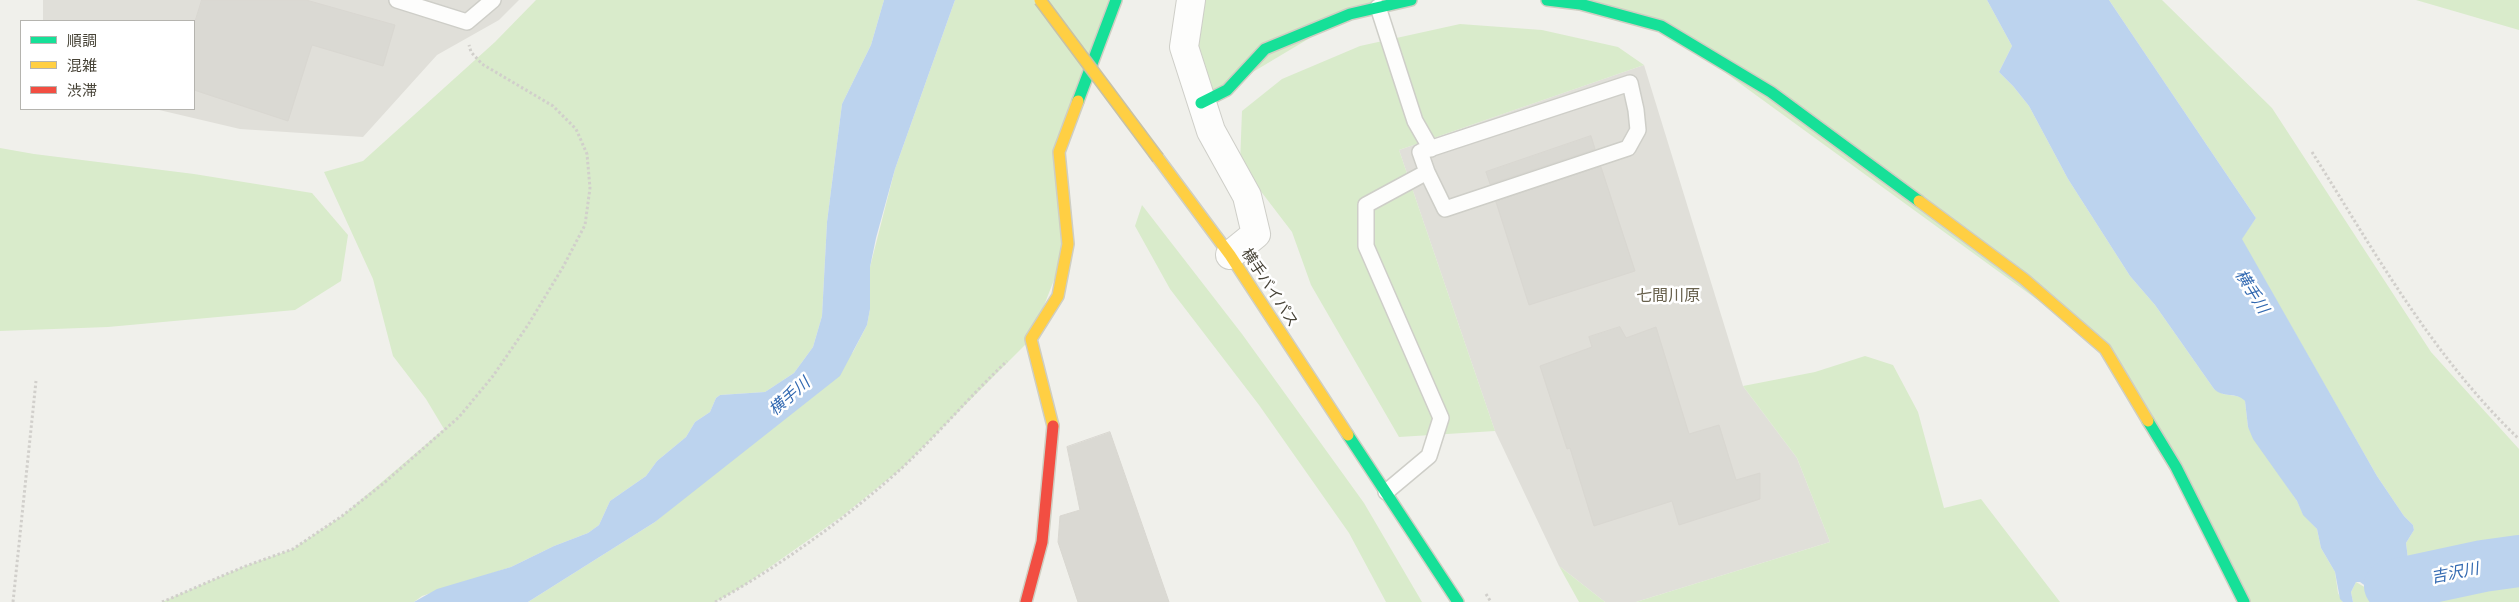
<!DOCTYPE html>
<meta charset="utf-8">
<style>
body{margin:0}
#map{position:relative;width:2519px;height:602px;overflow:hidden;background:#f0f0eb;font-family:"DejaVu Sans","Noto Sans JP",sans-serif}
canvas{display:block}
.legend{position:absolute;left:20px;top:20px;width:175px;height:90px;box-sizing:border-box;background:#fff;border:1px solid #b5b4af;margin:0;padding:6px 9px;list-style:none;font-size:15px;color:#474337}
.legend li{display:flex;align-items:center;gap:10px;height:25px}
.legend b{width:25px;border:1px solid #b5b4af}
</style>
<div id="map">
<canvas width="2519" height="602"></canvas>
<ul class="legend">
<li><b style="height:6px;background:#16e098"></b>順調</li>
<li><b style="height:6px;background:#ffcf43"></b>混雑</li>
<li><b style="height:6px;background:#f24e42"></b>渋滞</li>
</ul>
</div>
<script>
const ctx = document.querySelector('canvas').getContext('2d');
ctx.lineJoin = 'round';
function fillPath(path, color) {
  ctx.fillStyle = color;
  ctx.fill(path, 'evenodd');
}
function strokePath(path, color, width, dash) {
  ctx.strokeStyle = color;
  ctx.lineWidth = width;
  ctx.lineCap = dash ? 'butt' : 'round';
  ctx.setLineDash(dash || []);
  ctx.stroke(path);
}
function drawText(font, color, halo, rows, align = 'center') {
  ctx.font = font + ' "DejaVu Sans","Noto Sans JP",sans-serif';
  ctx.lineWidth = 5;
  ctx.setLineDash([]);
  ctx.textBaseline = 'middle';
  ctx.strokeStyle = halo;
  ctx.fillStyle = color;
  for (const [text, x, y, turn = 0] of rows) {
    ctx.save();
    ctx.translate(x, y);
    ctx.rotate((+turn || 0) * Math.PI / 180);
    ctx.textAlign = isNaN(turn) ? turn : align;
    if (halo) ctx.strokeText(text, 0, 0);
    ctx.fillText(text, 0, 0);
    ctx.restore();
  }
}
const industrial = new Path2D(`
 M43 0H519L499 20 437 55 363 137 240 129 155 109H194V21H43Z
 M1644 65 1743 386 1797 458 1830 542 1636 602H1605L1559 566 1495 431 1399 150Z`);
const green = new Path2D(`
 M536 0H884L871 45 842 104 827 222 822 316 813 347 794 373 765 392 720 395 716 398 710 412 695 422 686 437 657 461 646 476 610 501 599 525 588 533 554 546 511 567 422 596 414 602H162L243 567 293 549 342 516 444 429 426 399 393 356 373 279 324 172 363 161 495 42Z
 M955 0H1116L1059 152 1068 244 1031 339 902 468 841 517 743 586 715 602H528L655 522 853 352 867 325 870 309V267L895 169Z
 M1191 0H1411L1350 14 1201 103Z
 M1547 0H1987L2012 46 1999 72 2013 86 2029 106 2068 179 2130 276 2155 305 2214 389 2223 394 2242 397 2245 401 2248 427 2297 501 2303 514 2317 529 2321 548 2335 572 2338 593 2343 602H2244L2105 349 1661 26Z
 M2109 0H2162L2272 108 2431 352 2519 449V542L2488 557H2466L2445 562 2434 571H2419L2409 567 2406 543 2414 530 2413 525 2404 516 2377 476 2241 239 2256 218Z
 M2416 0H2519V30Z
 M1460 24 1542 30 1618 47 1644 65 1399 150 1495 431 1399 437 1311 285 1292 232 1240 164 1242 111 1282 79 1360 46Z
 M0 148 34 154 194 174 312 193 348 235 341 281 295 310 108 327 0 331Z
 M1142 205 1242 334 1364 503 1422 602H1386L1349 533 1259 405 1170 289 1135 226Z
 M1865 356 1893 365 1918 412 1944 508 1981 499 2060 602H1636L1830 542 1797 458 1743 386 1815 372Z
 M1559 566 1605 602H1579Z
 M2519 571V602H2421C2432 579 2496 572 2519 571Z
 M2356 582 2381 597 2383 602H2353L2351 592Z`);
const water = new Path2D(`
 M884 0H955L895 169 876 238 870 267V309L867 325 840 376 655 522 528 602H414L437 589 511 567 554 546 588 533 599 525 610 501 646 476 657 461 686 437 695 422 710 412 716 398 720 395 765 392 794 373 813 347 822 316 827 222 842 104 871 45Z
 M1987 0H2109L2256 218 2242 239 2377 476 2404 516 2413 525 2414 530 2406 543 2409 567 2419 571V583L2411 590 2413 602H2383L2381 597 2360 582H2356L2351 592 2353 602H2343L2340 599 2335 572 2321 548 2317 529 2303 515 2297 501 2253 439 2248 427 2245 401C2237 392 2223 398 2214 389L2155 305 2130 276 2068 179 2029 106 2013 86 1999 72 2012 46Z`);
const river = new Path2D(`
 M2390 586 2483 566 2519 561`);
const building = new Path2D(`
 M202 0H306L395 25 383 66 312 45 288 121 194 90V25Z
 M1591 136 1595 149 1490 184 1486 172Z
 M1601 167 1635 271 1529 305 1496 202Z
 M1620 327 1626 338 1656 327 1689 434 1719 425 1736 480 1760 473V499L1679 525 1672 501 1594 526 1570 448 1567 449 1540 366 1592 347 1589 337Z
 M1110 432 1169 602H1078L1058 542 1060 516 1080 510 1067 447Z`);
const path = new Path2D(`
 M2312 152C2374 251 2433 357 2519 439
 M1486 594 1491 602
 M13 602 36 381
 M162 602 243 567 293 549 342 516 384 483 459 417 493 376 528 325 563 267 585 225 590 188 587 154 576 129 553 106 482 64 471 52 469 45
 M715 602C780 566 848 517 903 467 939 433 971 395 1007 361`);
const lane = new Path2D(`
 M397 0 467 22 493 0
 M1378 7 1415 121 1431 149
 M1386 492 1429 456 1441 418 1366 246V205L1427 172 1420 152 1630 83 1636 110 1638 130 1628 148 1445 209 1427 172`);
const street = new Path2D(`
 M1191 0 1184 47 1211 131 1247 196 1256 234 1230 255`);
const fast = new Path2D(`
 M1547 0 1580 4 1661 26 1771 92 1919 201
 M1078 101 1116 0
 M1201 103 1227 90 1265 49 1350 14 1411 0
 M2148 421 2176 467 2244 602
 M1348 435 1458 602`);
const slow = new Path2D(`
 M1158 158 1230 255 1348 435
 M1919 201 2024 279 2105 349 2148 421
 M1053 426 1031 339 1058 296 1068 244 1059 152 1078 101`);
const jam = new Path2D(`
 M1026 602 1042 542 1053 426`);
const slowBridge = new Path2D(`
 M1040 0 1158 158`);
const streetNames = [
 ["横手バイパス",1269,288,57]
];
const waterNames = [
 ["横手川",2251,292,58],
 ["横手川",790,397,-41],
 ["吉沢川",2455,574,-11]
];
const neighbourhoodNames = [
 ["七間川原",1668,297]
];
fillPath(industrial, '#e0dfd9');
fillPath(green, '#d9ebcb');
fillPath(water, '#bcd3ee');
strokePath(river, '#bcd3ee', 52);
fillPath(building, '#dad9d3');
strokePath(building, '#d9d7d1', 1);
strokePath(lane, '#cecec8', 18);
strokePath(street, '#cecec8', 30);
strokePath(fast, '#cfcec2', 14);
strokePath(slow, '#cfcec2', 14);
strokePath(jam, '#cfcec2', 14);
strokePath(path, '#d1cfcb', 3, [2.5, 2.5]);
strokePath(lane, '#fdfdfc', 15);
strokePath(street, '#fdfdfc', 28);
strokePath(fast, '#16e098', 11);
strokePath(slow, '#ffcf43', 11);
strokePath(jam, '#f24e42', 11);
strokePath(slowBridge, '#c7c1a7', 14, []);
strokePath(slowBridge, '#ffcf43', 11);
drawText('15px', '#474337', '#fff', streetNames);
drawText('italic 16px', '#3269b1', '#fff', waterNames);
drawText('16px', '#69624e', '#fff', neighbourhoodNames);
</script>
